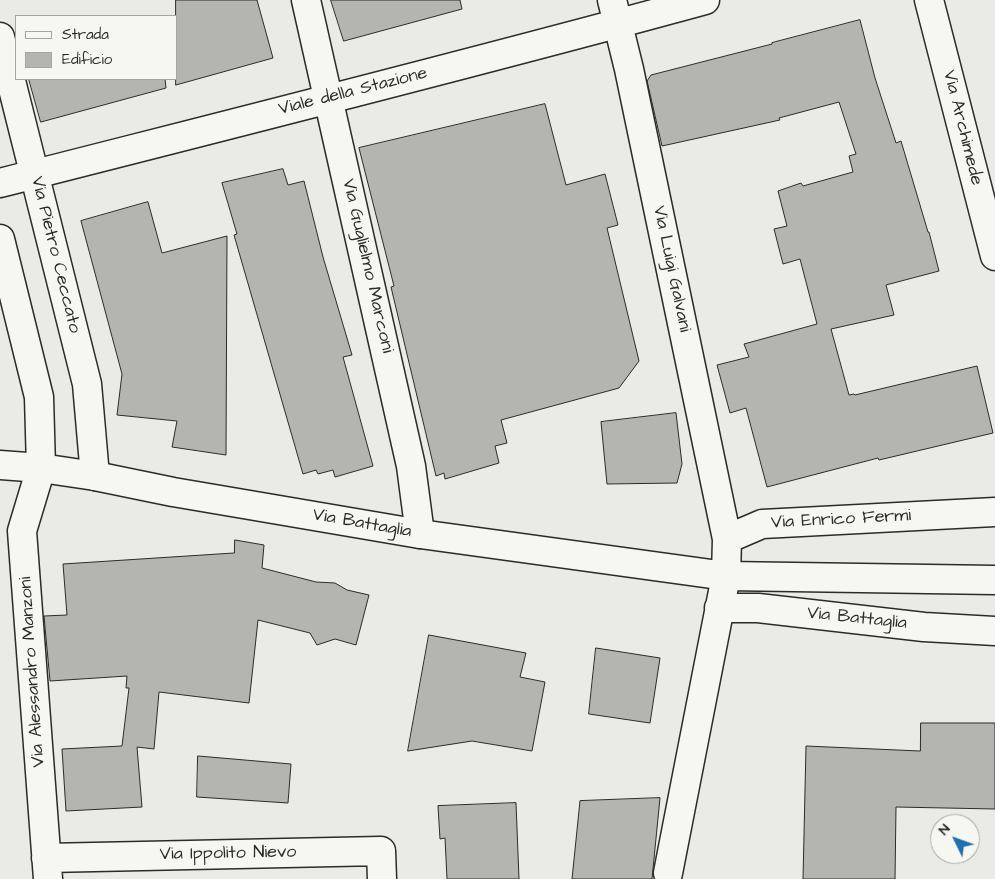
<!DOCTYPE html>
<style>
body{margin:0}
#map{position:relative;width:995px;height:879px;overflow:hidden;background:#eaeae6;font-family:"Architects Daughter",sans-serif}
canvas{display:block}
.legend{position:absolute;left:15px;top:15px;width:162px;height:65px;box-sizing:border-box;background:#f6f6f2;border:1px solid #a5a5a2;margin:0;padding:6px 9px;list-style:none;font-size:15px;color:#2b2b2b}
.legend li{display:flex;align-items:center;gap:10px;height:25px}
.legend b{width:25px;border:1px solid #a5a5a2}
.north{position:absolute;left:930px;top:814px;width:50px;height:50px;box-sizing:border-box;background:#f6f6f2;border:1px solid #a5a5a2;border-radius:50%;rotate:312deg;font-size:14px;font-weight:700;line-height:20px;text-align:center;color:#2b2b2b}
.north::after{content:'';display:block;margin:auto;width:18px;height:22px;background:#1f6fb2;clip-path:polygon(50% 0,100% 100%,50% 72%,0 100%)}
</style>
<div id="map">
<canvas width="995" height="879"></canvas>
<ul class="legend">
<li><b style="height:6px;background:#f6f6f2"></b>Strada</li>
<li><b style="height:14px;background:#b4b4b1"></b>Edificio</li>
</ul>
<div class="north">N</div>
</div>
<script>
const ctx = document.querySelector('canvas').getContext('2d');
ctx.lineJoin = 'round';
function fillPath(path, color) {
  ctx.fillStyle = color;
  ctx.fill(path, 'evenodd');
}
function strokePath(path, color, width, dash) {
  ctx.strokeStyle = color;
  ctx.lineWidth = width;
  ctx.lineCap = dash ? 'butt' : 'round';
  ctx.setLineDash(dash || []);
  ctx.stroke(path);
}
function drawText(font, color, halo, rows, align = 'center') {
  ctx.font = font + ' "Architects Daughter",sans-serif';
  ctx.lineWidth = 4;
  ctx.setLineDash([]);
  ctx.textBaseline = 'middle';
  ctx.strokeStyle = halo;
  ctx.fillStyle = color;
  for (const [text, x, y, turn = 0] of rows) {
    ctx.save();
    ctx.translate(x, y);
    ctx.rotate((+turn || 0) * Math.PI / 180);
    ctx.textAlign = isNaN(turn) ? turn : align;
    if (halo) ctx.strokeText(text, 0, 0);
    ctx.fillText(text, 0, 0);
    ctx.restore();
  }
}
const building = new Path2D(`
 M176 0H257L273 58 176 85Z
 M331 0H460L462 9 344 41Z
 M860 20 875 78 896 143 901 141 928 232H929L939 271 886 285 894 315 831 329 849 395 854 394 855 395 977 366 993 433 879 460 878 458 767 487 746 408 730 413 717 365 749 357 744 344 817 324 800 259 783 264 774 229 787 226 778 191 801 183 803 186 853 172 849 156 856 154 839 102 779 118 780 120 662 146 647 81 651 75 772 44V43Z
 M29 79H165L166 88 41 122Z
 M545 104 566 185 605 174 618 225 607 228 639 361 619 388 501 420 507 443 495 446 499 463 445 479 444 473 436 476 391 287 394 286 359 148Z
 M283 169 288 185 304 181 323 257 352 355 343 357 373 466 335 477 333 470 318 474 316 470 303 474 234 235 237 234 222 183Z
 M148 202 162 253 227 236 226 455 172 447 177 421 117 415 122 374 81 221Z
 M676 413 682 464 677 483 607 484 601 422Z
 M235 540 264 545 262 568 316 582 335 583 347 590 369 595 356 645 335 639 317 645 310 633 258 620 249 703 159 692 154 749 137 747 142 807 66 811 62 749 122 746 129 688H126L127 676 50 681 44 616 67 615 63 564 234 553Z
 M429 635 526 653 520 677 545 682 532 751 472 741 408 751Z
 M596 648 660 658 650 723 589 714Z
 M921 723H995V809L896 807 895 879H803L806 746 920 751Z
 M198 756 291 764 288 803 197 797Z
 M660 798 652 879H572L580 801Z
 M516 803 519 879H447L445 838 440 839 438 806Z`);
const minor = new Path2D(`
 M306 0 411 466 420 534
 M612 0 629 69 727 539
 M929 0 995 256
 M0 37 87 384 95 476
 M0 183C235 123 471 64 705 0
 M0 239 39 397 41 468 22 531 48 879
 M719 608H758L924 627 995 631
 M46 858 381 851 382 879
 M668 873 726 576 727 539 762 524 995 512`);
const major = new Path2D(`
 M0 465 41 468 95 476 173 492 420 534 726 576 995 580`);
const streetNames = [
 ["Viale della Stazione",353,92,-14],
 ["Via Archimede",962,128,76],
 ["Via Pietro Ceccato",55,255,76],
 ["Via Guglielmo Marconi",367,266,77],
 ["Via Luigi Galvani",671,269,78],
 ["Via Enrico Fermi",841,520,-3],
 ["Via Battaglia",362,524,10],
 ["Via Battaglia",857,619,6],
 ["Via Alessandro Manzoni",33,672,-94],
 ["Via Ippolito Nievo",228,854,-1]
];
fillPath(building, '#b4b4b1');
strokePath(building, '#2b2b2b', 1);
strokePath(minor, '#2b2b2b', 31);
strokePath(major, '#2b2b2b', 31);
strokePath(minor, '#f6f6f2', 28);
strokePath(major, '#f6f6f2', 28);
drawText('18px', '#2b2b2b', '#f6f6f2', streetNames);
</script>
